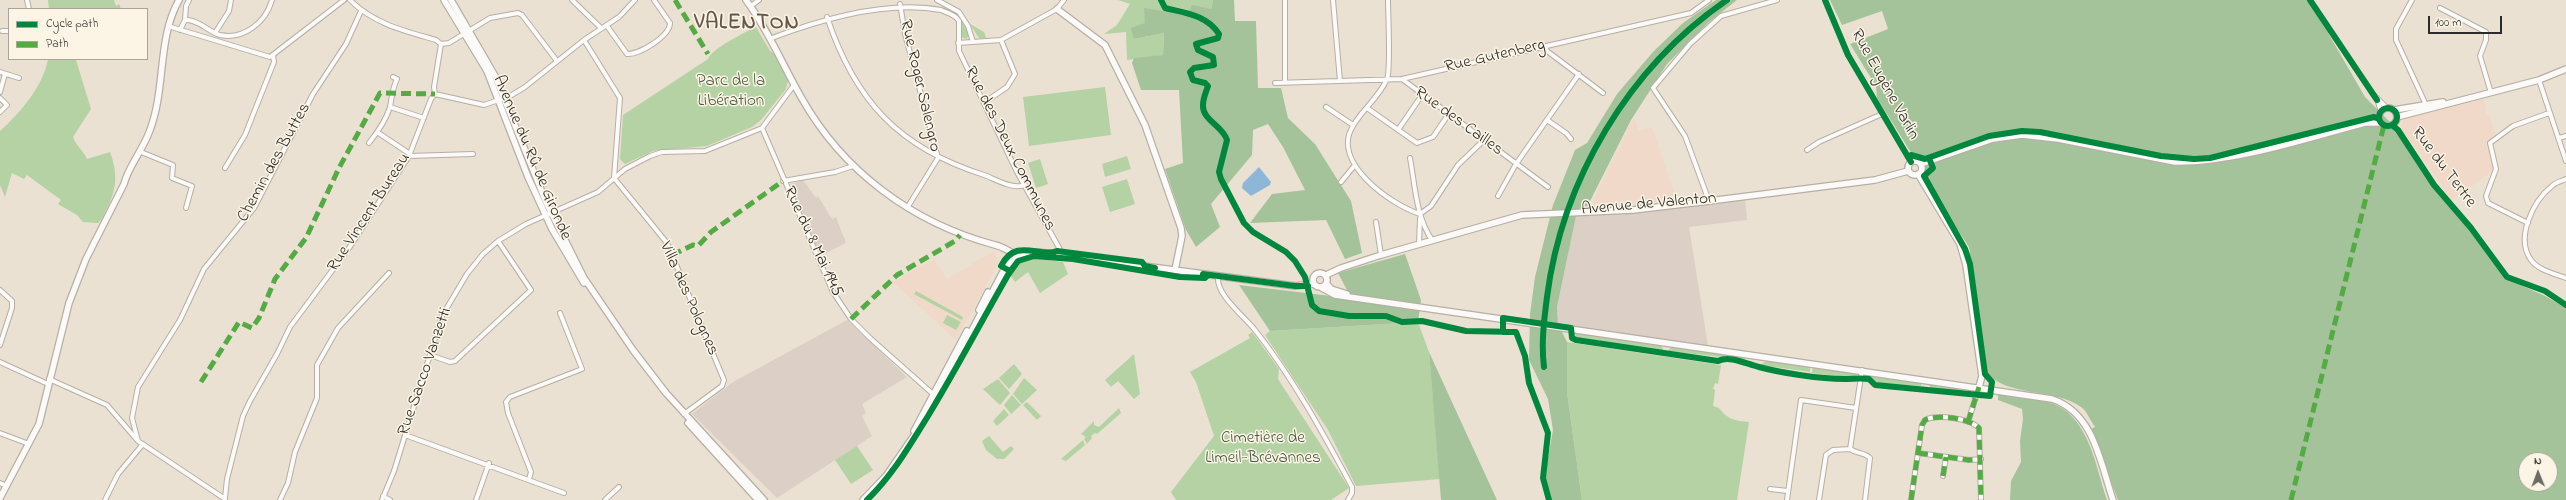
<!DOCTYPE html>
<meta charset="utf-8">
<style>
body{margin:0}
#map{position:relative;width:2566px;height:500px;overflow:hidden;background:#eae1d2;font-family:"Indie Flower",sans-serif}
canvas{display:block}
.legend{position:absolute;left:8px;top:8px;width:140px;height:52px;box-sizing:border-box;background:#fcf5e5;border:1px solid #a8a49b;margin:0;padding:5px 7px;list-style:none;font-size:12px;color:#2b2b2b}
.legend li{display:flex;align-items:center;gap:8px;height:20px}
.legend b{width:20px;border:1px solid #a8a49b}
.north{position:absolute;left:2518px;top:452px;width:40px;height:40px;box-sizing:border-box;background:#fcf5e5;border:1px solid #a8a49b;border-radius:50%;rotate:359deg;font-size:11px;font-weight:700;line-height:16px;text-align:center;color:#2b2b2b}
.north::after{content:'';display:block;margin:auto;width:14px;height:18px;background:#6e6b65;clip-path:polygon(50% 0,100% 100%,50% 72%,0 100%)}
.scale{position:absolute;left:2428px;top:16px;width:74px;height:18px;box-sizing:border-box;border:2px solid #2b2b2b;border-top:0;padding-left:5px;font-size:12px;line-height:14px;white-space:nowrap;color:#2b2b2b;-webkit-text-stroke:3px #fcf5e5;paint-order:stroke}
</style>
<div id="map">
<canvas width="2566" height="500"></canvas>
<ul class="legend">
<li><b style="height:5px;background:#00873e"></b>Cycle path</li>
<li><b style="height:5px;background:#54ab44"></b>Path</li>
</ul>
<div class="north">N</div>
<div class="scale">100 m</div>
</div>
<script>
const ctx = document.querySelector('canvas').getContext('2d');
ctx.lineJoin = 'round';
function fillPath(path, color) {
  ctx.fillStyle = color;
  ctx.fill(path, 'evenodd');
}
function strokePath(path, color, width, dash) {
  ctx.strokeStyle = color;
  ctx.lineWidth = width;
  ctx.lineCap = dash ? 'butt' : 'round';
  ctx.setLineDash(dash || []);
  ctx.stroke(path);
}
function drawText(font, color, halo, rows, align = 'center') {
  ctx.font = font + ' "Indie Flower",sans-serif';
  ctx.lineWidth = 3;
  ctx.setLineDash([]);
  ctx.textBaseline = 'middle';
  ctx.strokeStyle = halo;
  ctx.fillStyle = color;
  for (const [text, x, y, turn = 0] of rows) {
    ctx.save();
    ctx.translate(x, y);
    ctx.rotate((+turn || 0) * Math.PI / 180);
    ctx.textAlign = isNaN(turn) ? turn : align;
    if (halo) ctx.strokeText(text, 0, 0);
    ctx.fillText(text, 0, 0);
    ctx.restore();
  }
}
const built = new Path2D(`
 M2483 99 2486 113 2490 116 2495 134 2488 146 2494 170 2452 200 2401 128 2403 119Z
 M1634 118 1639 131 1652 127 1677 200 1593 208 1594 199Z
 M994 251 999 262 956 340 893 282 934 259 947 279Z`);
const industrial = new Path2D(`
 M803 180 816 198 818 196 832 219 836 217 846 243 820 256 790 187 791 184Z
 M1745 199 1747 220 1689 227 1708 346 1558 324 1557 307 1576 215Z
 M847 320 907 377 862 404 866 413 862 416 872 436 777 498 692 414 733 382Z`);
const green = new Path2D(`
 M48 0H114L116 6 119 4 121 9H49Z
 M1118 0H1213L1211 9 1145 23 1134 39 1164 33 1163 55 1127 60 1126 32 1104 34 1117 25 1130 4Z
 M957 14 969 33 967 39 961 37V21Z
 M970 24 984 32 986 38H979Z
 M756 27 770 51 776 55 788 81 786 89 761 120 752 127 707 146 653 151 625 164 620 159 623 115 708 59C710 50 745 32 756 27Z
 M48 59H80L76 60 91 109 73 137C76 146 83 150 87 159L110 152C118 174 117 189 106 210 104 214 102 220 98 223L83 222 77 215 58 204 61 200 27 175 24 179 12 173 5 197 0 185V131C20 113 43 87 48 59Z
 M1105 87 1111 135 1029 146 1023 97Z
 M1127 156 1131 169 1105 177 1102 164Z
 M1040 159 1048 184 1036 188 1028 163Z
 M1127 179 1135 204 1110 212 1102 187Z
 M1033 258 1063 262 1068 274 1040 293 1028 272 1015 282 1010 275 1018 264Z
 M916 291 963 317 962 320 914 294Z
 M947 315 961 322 956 330 943 323Z
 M1418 322 1429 352 1440 479 1356 486 1328 430 1265 335 1270 331Z
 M1574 331 1661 345 1664 351 1576 338Z
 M1252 332 1279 369 1278 379 1349 488 1331 500H1176L1171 492 1214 436 1196 382 1190 372 1250 338 1248 335Z
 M1567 342 1721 365 1718 384 1715 383 1713 389 1715 390 1713 406 1719 408C1727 419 1735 421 1749 422L1737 500H1582L1567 392Z
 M1672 346 1742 356 1746 360 1668 351Z
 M1134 354 1140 394 1134 399 1118 381 1111 387 1105 380Z
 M1768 360 1810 365V372L1760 365Z
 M1014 364 1022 374 1009 389 999 378Z
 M1813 366 1854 372 1857 376 1843 377 1812 373Z
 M1869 375 1918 382 1921 384V386L1875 383 1871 378 1866 377Z
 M1024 378 1037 390 1022 404 1013 394Z
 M998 379 1010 393 1000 405 983 389Z
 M1936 384 1970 389 1961 391 1930 388V385Z
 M1012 395 1021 405 1011 414 1004 405Z
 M1027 402 1041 416 1037 420 1023 405Z
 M1119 408 1121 413 1097 434 1095 433 1091 436 1092 438 1087 444 1084 439 1086 437 1081 434 1094 421V425L1099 427Z
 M1004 409 1009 415 997 426 993 421Z
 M989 436 1003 452 1011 446 1014 449 1004 459H997L986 450 982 441Z
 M1083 440 1085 445 1066 461 1061 459Z
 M857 446 873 470 851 484 835 460Z`);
const forest = new Path2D(`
 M1213 0H1234L1235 21H1256L1258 88H1281L1288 118 1315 144 1351 201 1362 253 1345 259 1326 220 1250 223 1272 194 1305 190 1283 147 1268 124 1253 130 1252 155 1211 204 1220 227 1196 247 1186 230 1165 169 1183 163 1179 90H1141L1132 63 1134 58 1163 55 1164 33 1134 39 1131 28 1145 23 1144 8 1188 15 1192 5 1211 9Z
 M1716 0H1737L1709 22 1667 64 1631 120 1583 215 1576 216 1557 307 1558 324 1567 342V392L1582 500H1548L1543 486 1553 430 1548 399 1529 360 1530 314 1535 277 1553 205 1575 150 1587 143 1617 94 1653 52 1683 23Z
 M1830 0H2309L2365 97 2398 130 2434 185 2471 228 2505 278 2545 296 2566 308V500H2118L2091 429 2095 427C2091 422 2087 411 2081 407 2055 388 2003 397 1986 371L1969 247 1923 177V166L1910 151 1877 98 1876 86 1850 44 1888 29 1882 11 1842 25ZM2526 460H2550V484H2526Z
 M1405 254 1421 300 1418 322 1270 331 1239 285 1331 296 1348 292 1338 273Z
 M1429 352 1497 500H1441Z
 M1998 394C2015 397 2042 398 2056 405 2090 421 2096 468 2107 500H2010L2011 481 2021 462 2020 441 2023 419 2022 409 1998 400Z`);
const water = new Path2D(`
 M1259 167 1271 182 1270 185 1251 196 1242 188 1243 183Z`);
const street = new Path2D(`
 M27 0 29 9
 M350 0C374 24 405 31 436 40L441 44 449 43 490 18 518 13 522 15 557 61
 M572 0 601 28
 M937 0 959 12 968 26 973 42
 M1333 0 1340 81
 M1388 0C1388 14 1391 70 1387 79 1380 96 1362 110 1353 126 1330 162 1391 205 1420 214
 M1825 0 1848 55 1911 162
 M2310 0 2373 94 2387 108
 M2412 0 2396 29V40L2427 107
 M900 4 905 34 938 158 907 208
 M751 6 759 0
 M2440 8 2486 32V40L2480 56 2491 93
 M827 17C855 101 899 148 984 175 995 179 1013 190 1025 185
 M185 20 186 6 189 0
 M168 26 270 57 344 0
 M607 26 627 54C639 55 670 36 670 23L654 0
 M180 30 185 20H188C200 21 209 32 220 35 244 40 266 22 272 0
 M2 31H9
 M215 33 229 11 231 0
 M772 38C822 19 886 0 941 10 947 13 955 14 959 21V51L1016 170 1063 255
 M584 40 620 98 614 178 667 243 724 380 722 386 684 414
 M958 43 1001 40 1057 9 1064 0
 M1544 46 1547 51 1603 93
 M0 72 19 78
 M1402 79 1548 187
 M2539 80 2566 161
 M1275 83 1402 79 1691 13 1709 0
 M1285 83V0
 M0 92 5 74
 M435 94 484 105 510 96 525 87 584 40 619 17 635 0
 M435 94 434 87 441 44
 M0 98 7 105 0 112
 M985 102 1007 87 1015 74 1001 40
 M2378 102 2381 111
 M390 107 424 118
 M1326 107 1353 125
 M1367 108 1417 143 1433 137 1448 115
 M1547 120 1566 133 1571 139
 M2392 125 2398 130 2434 185 2471 228
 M762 128 833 292 851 319 871 339 933 394
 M1398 130 1422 95
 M377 132 410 154
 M2559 138 2566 136
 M369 143C377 133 386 120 390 107 392 97 392 89 397 79L393 77
 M1807 150 1819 142 1882 114
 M141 152 173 165 172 178 192 186 186 208
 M409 156 473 154
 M1410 158C1415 185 1416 217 1432 240
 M225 168 245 135 274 62 273 55
 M2566 179C2562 181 2556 182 2552 186 2533 201 2515 238 2531 260 2538 270 2555 274 2566 278
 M783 181 835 172 853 166
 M1341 182 1355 165
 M1498 196 1516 164 1579 74
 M1709 201 1685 136 1653 88 1690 44 1721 16 1777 0
 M1420 214 1431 206 1458 165 1484 140
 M1376 222 1381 255
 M2528 223 2488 203 2486 196 2496 169 2490 143 2513 126 2549 113
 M1419 244 1420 218
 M1218 277C1216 295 1245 317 1255 330 1293 378 1323 433 1352 487V493L1348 500
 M0 290 12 301V308L0 345
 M430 355 450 362 455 361 531 290 498 241
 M0 362 48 384
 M49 379 107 405 138 441 225 499
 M1968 422 1979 387
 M0 433 29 444
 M405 435 564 493
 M138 441 132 418 138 387 180 320 204 269 254 208 313 94 346 44 361 11
 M1850 449 1862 370
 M1850 449C1857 454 1864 452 1870 458L1865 500
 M1918 453 1969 460 1981 459
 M1943 476 1946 457
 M529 479 531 472 508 413 506 402 510 397 582 369 560 313
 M0 483 7 486
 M1770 489 1788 491
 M383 496 390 500
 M225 498 227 479 243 416 250 401 277 354 290 327 349 248 409 156 431 99 435 94
 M105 500 118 474 143 444
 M280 500 288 483 295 452 317 398V365L338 328 389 273
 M382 500 394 471 442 316 467 274 483 254 498 241 526 224 598 192 625 169 650 156 662 152 705 151 762 128 794 85
 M476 500 489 463
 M605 500 619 487
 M1787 500 1801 400 1856 408
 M1819 500 1826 455 1833 450 1850 449
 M1911 500 1922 425 1925 420C1937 414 1969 418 1979 428L1981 500`);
const secondary = new Path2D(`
 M444 0 487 71 528 177 552 229 584 283
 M451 0 495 76 546 202 584 278 633 350 666 393 764 500
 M746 0C769 31 782 64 801 97 843 172 913 223 995 245 1005 247 1011 254 1020 255
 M1057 9 1105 45 1145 125 1181 228 1182 236 1175 270
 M2379 117a9 9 0 1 1 18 0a9 9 0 1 1-18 0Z
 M2394 110 2443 102
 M2397 117 2539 80 2566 69
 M1908 168a7 7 0 1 1 14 0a7 7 0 1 1-14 0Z
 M1921 164 1993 139 2022 135 2058 139 2175 162C2234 163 2308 138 2365 123H2381
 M1918 174 1960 244 1966 265 1982 376 1979 387
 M1313 280a7 7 0 1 1 14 0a7 7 0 1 1-14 0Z
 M1326 275 1341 268 1381 255 1522 215 1633 210 1709 201 1875 180 1908 171
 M1327 284 1331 289 1347 294
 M1322 288 1335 295 2052 399C2094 413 2100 462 2113 500
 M979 310 988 292
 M688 423 758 500
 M914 431 967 331
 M0 498 39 424 69 303 86 259 124 184C128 167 143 150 150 130 166 88 157 39 179 0
 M863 500 886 476 922 424 1005 268C1013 257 1025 251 1038 252L1295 286 1314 284`);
const quiet = new Path2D(`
 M675 0 708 54
 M672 255 693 245 698 246 711 232 783 181
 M851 319 897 275 955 241 960 235
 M201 382 239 322 252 328 259 318 275 279 306 238 339 168 380 93 435 94
 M1968 422 1979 387
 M1918 453 1969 460 1981 459
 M1943 476 1946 457
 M1911 500 1922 425 1925 420C1937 414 1969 418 1979 428L1981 500
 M2291 500 2384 125`);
const cycleway = new Path2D(`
 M1161 0 1165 8C1185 13 1207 15 1219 34L1218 38 1196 44 1198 50 1213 57 1214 65 1194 68 1190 72 1193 80 1205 83 1208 86C1206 92 1203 98 1203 105 1202 120 1223 126 1227 140L1219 172 1221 179 1244 223 1253 232 1286 252 1295 261 1305 277 1312 305 1319 311 1349 316H1386L1402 322 1422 321 1466 331 1516 332 1525 356 1529 383 1548 433 1543 478 1549 500
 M1825 0 1848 55 1911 162
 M2310 0 2377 100
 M2379 117a9 9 0 1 1 18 0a9 9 0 1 1-18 0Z
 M2392 125 2398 130 2434 185 2471 228 2507 277 2545 291 2566 305
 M1908 157 1911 155 1925 159 1989 136 2022 131 2040 132 2161 156 2194 159 2210 158 2374 117 2379 119
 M1010 271 1001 266C1016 236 1041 259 1057 251L1142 262 1145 266 1155 268
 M1203 274 1295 286H1308
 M1503 332V318L1571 328 1572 338 1576 340 1718 361C1730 355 1746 364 1759 367 1781 373 1821 379 1844 379 1853 379 1860 378 1869 379L1875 385 1990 396 1992 382 1985 374 1970 264 1965 249 1924 176 1933 168 1929 158
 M1544 367C1541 344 1544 320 1547 297 1562 180 1629 67 1727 0
 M867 500C893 475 909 446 928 416 956 370 981 322 1008 275L1018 261 1034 256 1073 259 1180 277 1205 278 1208 275`);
const streetNames = [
 ["Rue Gutenberg",1495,57,-13],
 ["Rue Eugène Varlin",1884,85,61],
 ["Rue Roger Salengro",919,86,77],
 ["Rue des Cailles",1458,122,36],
 ["Rue des Deux Communes",1009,149,63],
 ["Avenue du Rû de Gironde",531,158,67],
 ["Chemin des Buttes",275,163,-61],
 ["Rue du Tertre",2443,168,53],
 ["Avenue de Valenton",1649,205,-5],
 ["Rue Vincent Bureau",370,213,-57],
 ["Rue du 8 Mai 1945",812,242,65],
 ["Villa des Polognes",688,299,66],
 ["Rue Sacco Vanzetti",426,372,-71]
];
const parkNames = [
 ["Parc de la",731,82],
 ["Libération",731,102],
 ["Cimetière de",1263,439],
 ["Limeil-Brévannes",1263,459]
];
const districtNames = [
 ["VALENTON",747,25]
];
fillPath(built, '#f0d9c8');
fillPath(industrial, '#dccfc6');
fillPath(green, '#b4d2a3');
fillPath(forest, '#a5c39a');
fillPath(water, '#8eb6d6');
strokePath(street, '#b5afa5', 6);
strokePath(secondary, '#b5afa5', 8);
strokePath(street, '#fcfaf8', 4);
strokePath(secondary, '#fcfaf8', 5.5);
strokePath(quiet, '#54ab44', 5, [10, 5]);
strokePath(cycleway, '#00873e', 6);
drawText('17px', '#2b2b2b', '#fcf5e5', streetNames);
drawText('17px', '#475943', '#fcf5e5', parkNames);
ctx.letterSpacing = '1px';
drawText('bold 21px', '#64574b', '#fcf5e5', districtNames);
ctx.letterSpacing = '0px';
</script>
